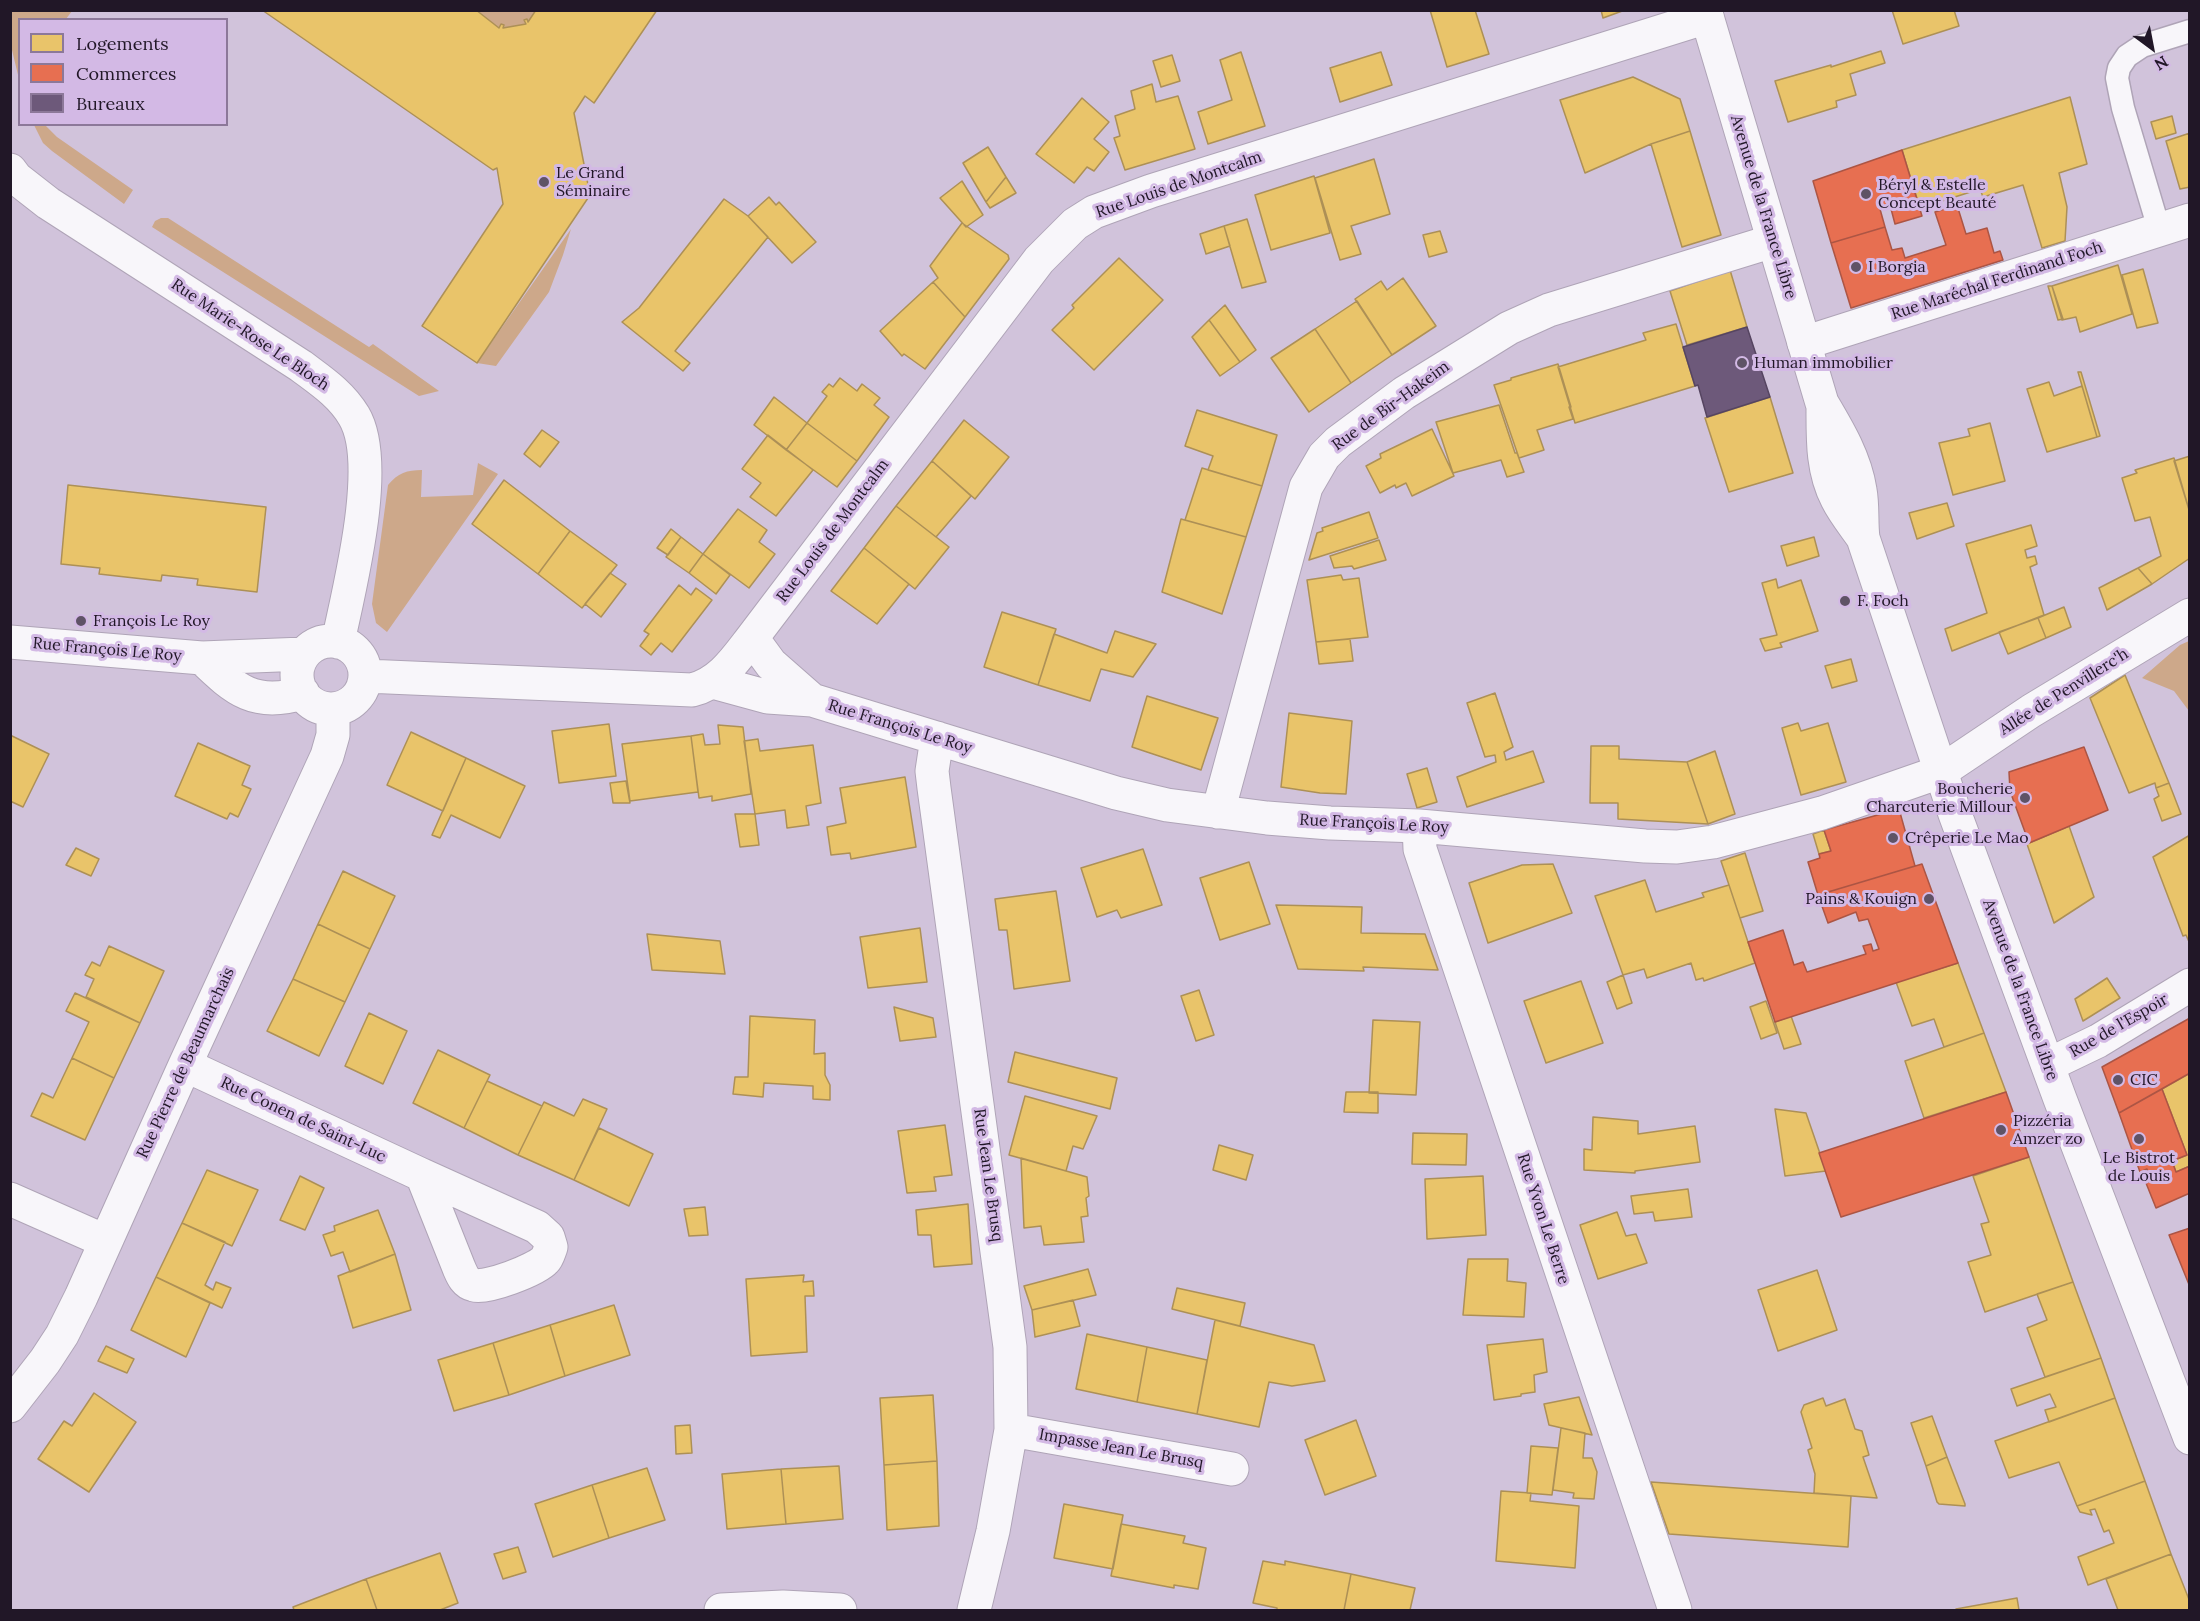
<!DOCTYPE html>
<meta charset="utf-8">
<style>
body{margin:0}
#map{position:relative;width:2200px;height:1621px;overflow:hidden;background:#d1c3db;font-family:Lora,serif}
canvas{display:block}
.frame{position:absolute;inset:0;border:12px solid #211727;pointer-events:none}
.legend{position:absolute;left:18px;top:18px;width:210px;height:108px;box-sizing:border-box;background:#d3b9e5;border:2px solid #8c7899;margin:0;padding:8px 10px;list-style:none;font-size:18px;color:#211727}
.legend li{display:flex;align-items:center;gap:12px;height:30px}
.legend b{width:30px;border:2px solid #8c7899}
.north{position:absolute;left:2122px;top:18px;width:60px;height:60px;-webkit-text-stroke:4px #d3b9e5;paint-order:stroke;rotate:148deg;font-size:16px;font-weight:700;line-height:24px;text-align:center;color:#211727}
.north::after{content:'';display:block;margin:auto;width:21px;height:27px;background:#211727;clip-path:polygon(50% 0,100% 100%,50% 72%,0 100%)}
</style>
<div id="map">
<canvas width="2200" height="1621"></canvas>
<div class="frame"></div>
<ul class="legend">
<li><b style="height:16px;background:#e9c46a"></b>Logements</li>
<li><b style="height:16px;background:#e76f51"></b>Commerces</li>
<li><b style="height:16px;background:#6d597a"></b>Bureaux</li>
</ul>
<div class="north">N</div>
</div>
<script>
const ctx = document.querySelector('canvas').getContext('2d');
ctx.lineJoin = 'round';
function fillPath(path, color) {
  ctx.fillStyle = color;
  ctx.fill(path, 'evenodd');
}
function strokePath(path, color, width, dash) {
  ctx.strokeStyle = color;
  ctx.lineWidth = width;
  ctx.lineCap = dash ? 'butt' : 'round';
  ctx.setLineDash(dash || []);
  ctx.stroke(path);
}
function drawText(font, color, halo, rows, align = 'center') {
  ctx.font = font + ' Lora,serif';
  ctx.lineWidth = 6;
  ctx.setLineDash([]);
  ctx.textBaseline = 'middle';
  ctx.strokeStyle = halo;
  ctx.fillStyle = color;
  for (const [text, x, y, turn = 0] of rows) {
    ctx.save();
    ctx.translate(x, y);
    ctx.rotate((+turn || 0) * Math.PI / 180);
    ctx.textAlign = isNaN(turn) ? turn : align;
    if (halo) ctx.strokeText(text, 0, 0);
    ctx.fillText(text, 0, 0);
    ctx.restore();
  }
}
const green = new Path2D(`
 M10 11H72L66 19 20 20 19 79 11 46Z
 M476 11H536L528 22 527 19 524 20 526 24 503 28V25L501 24 499 28Z
 M34 125H45L57 137 133 190 124 204 52 151 43 143Z
 M161 218H168L369 347 373 344 439 391 419 396 152 227 155 221Z
 M571 229 563 255 549 292 496 366 477 363Z
 M478 463 498 474 387 632 376 623 372 604 388 485C398 473 407 470 422 470L421 497 473 495Z
 M2189 641V711L2174 691 2142 678 2180 645Z`);
const homes = new Path2D(`
 M262 10H476L499 28 501 24 504 25 503 28 526 24 524 20 527 19 528 22 536 10H657L594 103 585 96 574 113 590 195 477 363 422 326 503 204 497 168 493 170Z
 M1430 10H1475L1489 54 1447 67Z
 M1601 10H1625L1603 18Z
 M1892 10H1954L1959 26 1903 44Z
 M1881 51 1885 63 1850 74 1856 95 1836 101 1837 107 1788 122 1775 81 1831 65V67Z
 M1241 52 1265 126 1208 144 1198 112 1232 100 1220 60Z
 M1381 52 1392 85 1340 102 1330 68Z
 M1172 55 1180 81 1161 87 1153 61Z
 M1633 77 1680 99 1690 131 1651 144 1585 173 1560 100Z
 M1152 84 1156 102 1178 96 1195 149 1125 170 1114 138 1120 136 1115 116 1135 109 1131 91Z
 M2070 97 2087 164 2059 173 2067 207 2065 241 2042 248 2023 185 1983 197 1980 189 1920 208 1902 150Z
 M1082 98 1109 122 1094 139 1109 152 1094 171 1087 167 1074 183 1036 154Z
 M2172 116 2176 133 2156 139 2151 122Z
 M1690 131 1721 235 1682 247 1651 144Z
 M2190 133V187L2180 189 2166 141Z
 M988 147 1006 177 986 202 963 163Z
 M1374 159 1390 214 1351 226 1361 254 1340 260 1315 178Z
 M1314 176 1330 233 1271 250 1255 195Z
 M1006 177 1016 193 990 208 986 202Z
 M962 181 983 215 966 227 940 198Z
 M769 197 776 205 779 202 816 242 792 263 748 216Z
 M724 199 748 216 768 237 675 351 690 363 683 371 622 322 639 308Z
 M1247 219 1266 282 1242 288 1224 226Z
 M962 223 1008 255 1009 259 965 317 933 282 938 278 930 266Z
 M1224 226 1230 246 1206 254 1200 234Z
 M1440 231 1447 252 1429 257 1423 235Z
 M1119 258 1163 300 1094 370 1052 330 1074 308 1072 305Z
 M2118 265 2132 314 2080 332 2076 317 2062 320 2052 286Z
 M2143 269 2158 323 2137 328 2122 275Z
 M1730 270 1747 327 1687 345 1670 291Z
 M1403 278 1436 326 1392 355 1355 299 1381 281 1387 290Z
 M933 282 965 317 925 369 904 354 902 356 880 331Z
 M2048 286H2052L2063 319 2058 320Z
 M1357 301 1392 355 1351 383 1315 329Z
 M1225 305 1256 350 1240 362 1209 320Z
 M1209 320 1240 362 1220 376 1192 337Z
 M1676 324 1695 386 1575 423 1558 367 1646 340 1643 333Z
 M1315 329 1351 383 1309 412 1271 358Z
 M1558 364 1571 407H1569L1573 419 1537 430 1544 450 1519 458 1494 385 1511 380V378Z
 M2078 372H2081L2100 436 2097 437Z
 M840 378 857 391 862 384 880 398 874 405 889 417 857 461 807 423 827 396 822 392 829 384 833 387Z
 M2049 382 2054 396 2082 386 2097 437 2047 452 2027 389Z
 M774 397 807 423 786 450 754 425Z
 M1770 397 1793 473 1729 492 1705 418Z
 M1499 405 1515 453H1517L1524 472 1507 477 1501 460 1453 473 1436 422Z
 M1197 410 1277 435 1262 486 1208 470 1213 456 1185 446Z
 M964 420 1009 457 975 499 932 461Z
 M807 423 857 461 837 487 786 450Z
 M1990 423 2005 481 1953 495 1939 443 1970 436 1968 429Z
 M1432 429 1454 476 1412 496 1406 483 1396 488 1395 485 1380 493 1366 466 1381 458 1380 454Z
 M542 430 559 442 540 467 524 454Z
 M768 435 813 470 776 516 750 497 761 483 742 469Z
 M2190 456V513L2174 461Z
 M2174 458 2190 513V558L2152 584 2138 568 2161 556 2150 517 2135 521 2122 478 2137 473 2135 470Z
 M932 461 971 496 936 537 896 506Z
 M1202 468 1262 486 1246 537 1185 520Z
 M504 480 570 531 538 574 472 524Z
 M68 485 266 507 257 592 197 585 198 579 162 575 161 581 99 574 100 568 61 564Z
 M1947 503 1954 526 1917 539 1909 513Z
 M896 506 949 547 915 589 864 548Z
 M738 509 767 530 759 542 775 554 749 588 703 554Z
 M1369 512 1378 538 1309 560 1317 533 1323 531 1322 528Z
 M1181 519 1246 537 1222 614 1162 592Z
 M2031 525 2037 546 2025 550 2027 558 2035 556 2037 564 2030 567 2044 615 1952 651 1945 629 1987 613 1966 544Z
 M671 529 681 537 668 555 657 548Z
 M570 531 617 565 582 608 538 574Z
 M681 537 703 554 689 573 666 557Z
 M1814 537 1819 556 1787 566 1781 546Z
 M1379 540 1386 560 1354 569 1352 566 1334 568 1330 556Z
 M864 548 909 584 877 624 831 591Z
 M703 554 730 575 716 594 689 573Z
 M2138 568 2152 584 2107 610 2099 588Z
 M610 573 626 584 601 617 585 604Z
 M1341 575 1343 580 1359 578 1368 637 1316 642 1307 580Z
 M1776 579 1778 588 1801 580 1818 631 1780 643 1782 647 1765 651 1760 639 1777 635 1762 583Z
 M679 585 691 595 696 588 712 600 672 652 661 643 651 655 640 646 649 634 644 631Z
 M2064 607 2071 627 2046 638 2038 618Z
 M1002 612 1056 629 1038 685 984 667Z
 M2038 618 2046 638 2008 654 1999 632Z
 M1115 631 1156 644 1133 677 1101 669 1090 701 1038 685 1054 634 1107 653Z
 M1350 639 1353 661 1319 664 1316 642Z
 M1851 659 1857 681 1832 688 1825 666Z
 M2125 675 2169 783 2156 788 2155 783 2129 793 2090 698Z
 M1495 693 1513 747 1504 752 1506 760 1533 751 1544 782 1467 807 1457 777 1496 762 1495 755 1485 757 1467 703Z
 M1147 696 1218 718 1201 770 1132 747Z
 M1289 713 1352 721 1346 794 1320 793 1281 787Z
 M1798 723 1801 731 1828 723 1846 782 1801 795 1782 728Z
 M609 724 616 776 559 783 552 731Z
 M718 725 743 727 751 794 712 801V796L699 798 691 736 703 734 705 745 720 744Z
 M411 732 466 758 443 811 387 785Z
 M10 735 49 754 23 807 10 801Z
 M691 736 698 792 630 801 622 744Z
 M758 739 760 751 813 745 821 803 806 806 809 825 787 828 785 810 755 814 744 741Z
 M198 743 250 766 242 785 251 789 238 817 230 813 227 819 175 796Z
 M1591 746H1619V759L1687 762 1708 824 1618 819V803H1590Z
 M1715 751 1735 814 1708 824 1687 762Z
 M466 758 525 786 500 838 451 815 440 838 432 835Z
 M1427 768 1437 802 1417 808 1407 774Z
 M905 777 916 847 851 859 850 853 831 855 827 827 846 823 840 788Z
 M626 781 630 803H613L610 783Z
 M2169 783 2181 814 2162 821 2154 799 2159 796 2156 788Z
 M735 814H755L759 845 740 847Z
 M2069 826 2094 897 2054 923 2027 844Z
 M1824 830 1831 851 1819 854 1813 834Z
 M2190 835V944L2186 935 2183 936 2153 857Z
 M76 848 99 859 91 876 66 865Z
 M1143 849 1162 905 1121 918 1117 910 1097 917 1081 868Z
 M1745 853 1763 911 1740 918 1721 861Z
 M1249 862 1270 924 1220 940 1200 878Z
 M1553 864 1572 913 1488 943 1469 883 1522 865Z
 M343 871 395 896 370 949 318 924Z
 M1645 880 1656 912 1704 897 1702 893 1729 885 1755 963 1704 981 1703 978 1696 980 1691 963 1647 978 1644 969 1623 975 1595 896Z
 M1056 891 1070 981 1014 989 1007 930H999L995 899Z
 M1276 905 1362 907 1361 933 1425 934 1438 970 1363 967 1364 971 1298 969Z
 M318 924 370 949 345 1002 293 979Z
 M920 928 927 982 868 988 860 937Z
 M647 934 720 941 725 974 652 970Z
 M109 946 164 971 140 1023 86 997 94 979 85 975 92 962 100 966Z
 M1958 963 1984 1033 1944 1047 1934 1019 1912 1026 1896 982Z
 M1623 975 1632 1003 1617 1009 1607 982Z
 M2107 978 2120 998 2083 1021 2075 999Z
 M293 979 345 1002 319 1056 267 1031Z
 M1581 981 1603 1043 1546 1063 1524 1001Z
 M1199 990 1214 1035 1196 1041 1181 996Z
 M75 993 140 1023 114 1078 72 1058 89 1022 66 1011Z
 M1766 1001 1777 1033 1761 1039 1750 1007Z
 M894 1007 933 1018 936 1037 900 1041Z
 M369 1013 407 1031 383 1084 345 1066Z
 M750 1016 815 1020 814 1054 825 1053V1075L830 1085V1100L813 1099V1086L764 1083 763 1097 733 1094 735 1077H748Z
 M1791 1016 1801 1044 1784 1049 1775 1022Z
 M1373 1020 1420 1022 1416 1095 1369 1093Z
 M1984 1033 2006 1092 1924 1118 1905 1061Z
 M438 1050 490 1075 464 1128 413 1103Z
 M1015 1052 1117 1078 1110 1109 1008 1082Z
 M72 1058 114 1078 85 1140 31 1116 42 1093 53 1098Z
 M2190 1073V1166L2176 1172 2172 1161 2187 1155 2162 1089Z
 M487 1081 542 1106 518 1155 464 1128Z
 M1346 1092H1378V1113L1344 1112Z
 M1025 1096 1097 1116 1083 1149 1073 1146 1066 1171 1009 1155Z
 M583 1099 607 1109 574 1180 518 1155 544 1102 574 1116Z
 M1775 1109 1806 1113 1826 1171 1785 1176Z
 M1593 1117 1638 1121V1134L1695 1126 1700 1162 1635 1171V1173L1584 1170V1149L1592 1150Z
 M945 1125 952 1175 934 1177 936 1191 907 1193 898 1131Z
 M599 1128 653 1154 629 1206 574 1180Z
 M1413 1133 1467 1134 1466 1165 1412 1164Z
 M1219 1145 1253 1155 1246 1180 1213 1170Z
 M2029 1157 2073 1282 1985 1312 1968 1262 1991 1255 1981 1224 1989 1222 1973 1176Z
 M1021 1158 1087 1177 1089 1196 1086 1198 1088 1216 1081 1217 1084 1242 1044 1245 1041 1226 1024 1228Z
 M207 1170 258 1190 232 1246 182 1223Z
 M300 1176 324 1188 305 1230 280 1220Z
 M1483 1176 1486 1235 1427 1239 1425 1179Z
 M1688 1189 1692 1217 1655 1221 1653 1212 1634 1214 1631 1196Z
 M968 1204 972 1264 934 1267 931 1235H918L916 1210Z
 M705 1207 708 1235 689 1236 684 1209Z
 M378 1210 395 1254 350 1272 343 1252 331 1256 323 1235 335 1231 334 1226Z
 M1617 1212 1626 1236 1636 1234 1647 1263 1598 1279 1580 1225Z
 M182 1223 225 1242 205 1285 213 1290 216 1282 231 1288 222 1308 156 1277Z
 M395 1254 411 1310 353 1328 338 1276Z
 M1468 1259H1508L1507 1281 1526 1283 1524 1317 1463 1315Z
 M1088 1269 1096 1295 1032 1310 1024 1286Z
 M1817 1270 1837 1330 1778 1351 1758 1290Z
 M804 1275 803 1282 813 1281 814 1296H805L807 1352 751 1356 746 1279Z
 M156 1277 210 1303 186 1357 131 1330Z
 M2073 1282 2101 1358 2045 1377 2027 1328 2047 1320 2037 1294Z
 M1177 1288 1245 1303 1240 1326 1172 1309Z
 M1073 1300 1080 1326 1035 1337 1032 1310Z
 M614 1305 630 1355 565 1376 550 1325Z
 M1215 1320 1314 1345 1325 1381 1292 1386 1269 1382 1259 1427 1197 1414Z
 M550 1325 565 1376 509 1395 493 1343Z
 M1087 1334 1147 1347 1137 1402 1076 1389Z
 M1543 1339 1547 1372 1534 1375 1535 1392 1521 1394V1396L1494 1400 1487 1345Z
 M493 1343 509 1395 454 1411 438 1360Z
 M106 1346 134 1359 127 1373 98 1361Z
 M1147 1347 1207 1360 1197 1414 1137 1402Z
 M2101 1358 2115 1398 2049 1422 2045 1410 2056 1407 2050 1394 2017 1406 2011 1389Z
 M94 1393 136 1422 89 1492 38 1459 64 1421 72 1426Z
 M933 1395 937 1461 884 1465 880 1398Z
 M1579 1397 1592 1435 1549 1425 1544 1404Z
 M1823 1398 1826 1406 1845 1399 1855 1429 1862 1431 1869 1455 1863 1457 1877 1498 1814 1493 1815 1474 1808 1450 1812 1448 1801 1412 1804 1405Z
 M2115 1398 2145 1481 2077 1506 2059 1462 2009 1478 1995 1441Z
 M1932 1416 1947 1457 1926 1466 1911 1423Z
 M1356 1420 1376 1476 1325 1495 1305 1440Z
 M690 1425 692 1453 676 1454 675 1426Z
 M1561 1428 1585 1433 1583 1458H1592L1597 1472 1594 1499 1573 1498 1574 1493 1553 1490Z
 M1531 1446 1558 1448 1552 1495 1527 1493Z
 M1947 1457 1965 1504V1506L1939 1504 1937 1502 1926 1466Z
 M937 1461 939 1526 887 1530 884 1465Z
 M839 1466 843 1519 786 1524 781 1469Z
 M647 1468 665 1520 609 1538 592 1485Z
 M781 1469 786 1524 727 1529 722 1474Z
 M2145 1481 2171 1554 2088 1585 2078 1557 2114 1543 2109 1530 2104 1532 2095 1509 2090 1510 2092 1515 2080 1512 2077 1506Z
 M1651 1482 1851 1496 1848 1547 1669 1534Z
 M592 1485 609 1538 553 1557 535 1504Z
 M1501 1491 1531 1493 1530 1501 1579 1506 1575 1568 1496 1561Z
 M1064 1504 1123 1515 1113 1569 1054 1558Z
 M1121 1524 1185 1536 1183 1543 1206 1548 1198 1589 1174 1585V1588L1111 1576Z
 M518 1547 526 1572 503 1579 494 1554Z
 M440 1553 458 1603 440 1610H377L366 1579Z
 M2171 1554 2190 1602V1610H2118L2106 1579Z
 M1263 1561 1285 1565V1561L1351 1574 1344 1610H1277V1608L1253 1603Z
 M1351 1574 1415 1588 1410 1610H1344Z
 M366 1579 377 1610H294L293 1607Z
 M2017 1598 2019 1610H1956V1609Z`);
const shops = new Path2D(`
 M1902 150 1922 216 1895 224 1890 205 1880 209 1885 227 1831 243 1813 181Z
 M1957 205 1966 234 1987 228 1994 253 2000 251 2003 260 1851 308 1831 243 1885 227 1892 250 1902 248 1905 258 1946 245 1935 212Z
 M2084 747 2108 810 2029 843 2010 791 2009 772Z
 M1899 809 1915 866 1818 895 1808 862 1820 858 1819 854 1831 851 1824 830Z
 M1922 864 1958 963 1775 1022 1748 942 1783 930 1794 965 1803 962 1807 972 1866 954 1863 946 1871 944 1873 951 1879 949 1868 919 1859 921 1856 912 1828 923 1818 895Z
 M2190 1018V1073L2119 1113 2102 1067Z
 M2162 1089 2187 1155 2172 1161 2176 1172 2190 1166V1193L2156 1208 2146 1183 2152 1181 2147 1169 2140 1172 2119 1113Z
 M2006 1092 2029 1157 1841 1217 1819 1153Z
 M2190 1228V1287L2169 1235Z`);
const offices = new Path2D(`
 M1747 327 1770 397 1707 417 1698 385 1695 386 1683 347Z`);
const lane = new Path2D(`
 M2159 229 2123 108 2117 78 2119 68 2127 56 2142 46 2190 31`);
const street = new Path2D(`
 M10 170 16 178 48 203 301 366C321 381 341 394 354 416 382 463 349 589 338 642
 M1804 343 2190 220
 M752 638 771 664 812 700
 M297 675a34 34 0 1 1 68 0a34 34 0 1 1-68 0Z
 M10 642 202 658 304 654
 M202 658C236 691 255 707 303 693
 M365 676 692 690C720 683 735 660 752 638L1039 260 1075 224 1094 212 1151 191 1707 17
 M713 682 768 697 812 700 1116 793 1167 805 1267 818 1330 823 1419 826 1645 846 1677 847 1713 842 1822 813 1940 772 2031 711 2190 615
 M937 738 932 771 934 788 1010 1347 1011 1430 993 1531 974 1610
 M1218 812 1306 487 1324 456 1338 442 1404 393 1509 328 1549 310 1773 241
 M1419 826 1420 849 1675 1610
 M185 1065 422 1175 459 1268C462 1275 465 1283 474 1285 486 1289 536 1270 545 1260 548 1257 549 1252 551 1247L548 1237 537 1227 422 1175
 M2048 1065 2098 1041 2190 985
 M10 1199 105 1241
 M10 1406 45 1361 62 1335 81 1297 185 1065 327 756 333 735V709
 M1011 1430 1232 1469
 M721 1610 783 1607 840 1610`);
const secondary = new Path2D(`
 M1705 10 1822 403C1838 430 1855 458 1860 490 1863 506 1861 522 1863 538L1955 814 2060 1099 2190 1438
 M1823 407C1823 439 1822 470 1837 499 1844 513 1854 525 1863 538`);
const markers = [
 [544,182,6,"#5f5366"],
 [1866,194,6,"#5f5366"],
 [1856,267,6,"#5f5366"],
 [1742,363,6,"#5f5366"],
 [1845,601,6,"#5f5366"],
 [81,621,6,"#5f5366"],
 [2025,798,6,"#5f5366"],
 [1893,838,6,"#5f5366"],
 [1929,899,6,"#5f5366"],
 [2118,1080,6,"#5f5366"],
 [2001,1130,6,"#5f5366"],
 [2139,1139,6,"#5f5366"]
];
const poiNames = [
 ["Le Grand",556,173],
 ["Séminaire",556,191],
 ["Béryl & Estelle",1878,185],
 ["Concept Beauté",1878,203],
 ["I Borgia",1868,267],
 ["Human immobilier",1754,363],
 ["F. Foch",1857,601],
 ["François Le Roy",93,621],
 ["Boucherie",2013,789,"right"],
 ["Charcuterie Millour",2013,807,"right"],
 ["Crêperie Le Mao",1905,838],
 ["Pains & Kouign",1917,899,"right"],
 ["CIC",2130,1080],
 ["Pizzéria",2013,1121],
 ["Amzer zo",2013,1139],
 ["Le Bistrot",2139,1158,"center"],
 ["de Louis",2139,1176,"center"]
];
const streetNames = [
 ["Rue Louis de Montcalm",1179,185,-19],
 ["Avenue de la France Libre",1763,207,73],
 ["Rue Maréchal Ferdinand Foch",1997,281,-18],
 ["Rue Marie-Rose Le Bloch",250,335,34],
 ["Rue de Bir-Hakeim",1391,406,-36],
 ["Rue Louis de Montcalm",833,531,-53],
 ["Rue François Le Roy",107,650,5],
 ["Allée de Penvillerc'h",2064,692,-32],
 ["Rue François Le Roy",900,727,17],
 ["Rue François Le Roy",1374,824,3],
 ["Avenue de la France Libre",2020,990,70],
 ["Rue de l'Espoir",2119,1026,-30],
 ["Rue Pierre de Beaumarchais",186,1063,-65],
 ["Rue Conen de Saint-Luc",303,1120,25],
 ["Rue Jean Le Brusq",988,1175,82],
 ["Rue Yvon Le Berre",1543,1219,72],
 ["Impasse Jean Le Brusq",1121,1449,10]
];
fillPath(green, '#cda88a');
fillPath(homes, '#e9c46a');
strokePath(homes, '#ad9056', 1.5);
fillPath(shops, '#e76f51');
strokePath(shops, '#ac5544', 1.5);
fillPath(offices, '#6d597a');
strokePath(offices, '#564561', 1.5);
strokePath(lane, '#afa4b7', 25);
strokePath(street, '#afa4b7', 35);
strokePath(secondary, '#afa4b7', 35);
strokePath(lane, '#f8f6fa', 22);
strokePath(street, '#f8f6fa', 33);
strokePath(secondary, '#f8f6fa', 33);
for (const [x, y, r, color] of markers) {
  const dot = new Path2D();
  dot.arc(x, y, r, 0, 2 * Math.PI);
  ctx.fillStyle = color;
  ctx.fill(dot);
  strokePath(dot, '#d3b9e5', 2);
}
drawText('16px', '#211727', '#d3b9e5', poiNames, 'left');
drawText('16px', '#211727', '#d3b9e5', streetNames);
</script>
